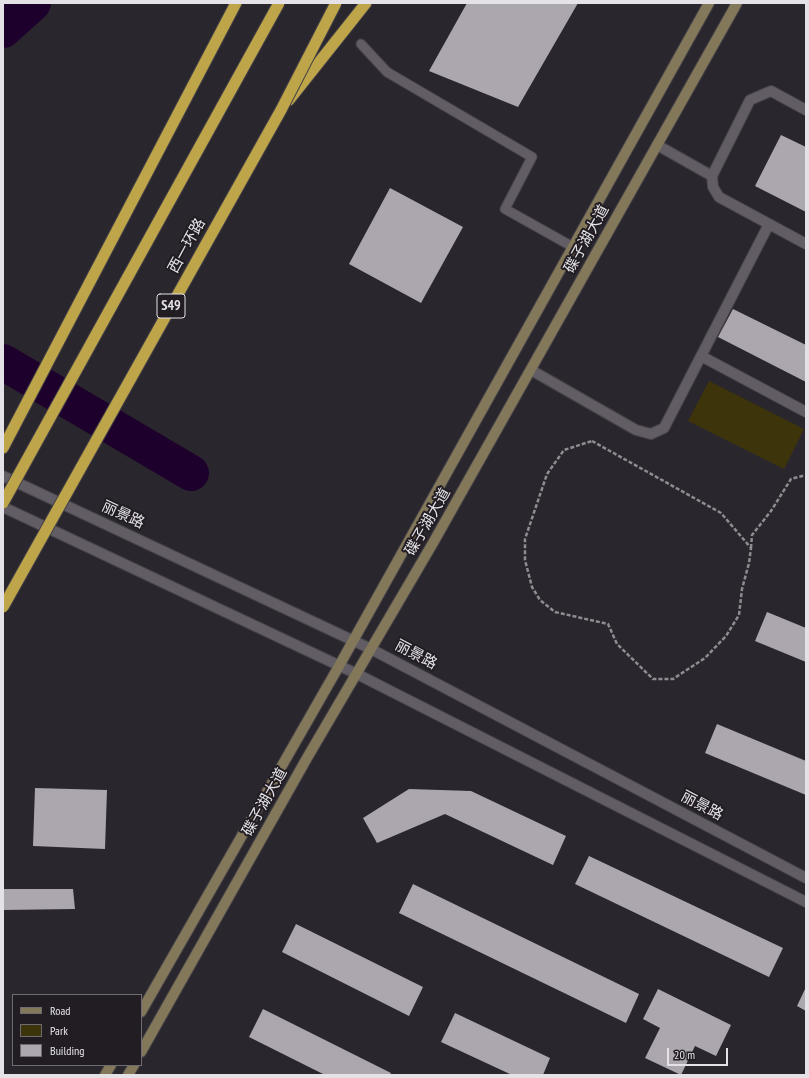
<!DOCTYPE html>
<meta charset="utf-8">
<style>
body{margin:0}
#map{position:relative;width:809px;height:1078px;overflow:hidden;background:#2a262d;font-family:"PT Sans Narrow",sans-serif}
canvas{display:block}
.frame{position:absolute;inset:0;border:4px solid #e5e2e7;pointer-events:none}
.legend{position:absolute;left:12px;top:994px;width:130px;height:72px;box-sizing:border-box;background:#211d23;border:1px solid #6f6c71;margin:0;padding:5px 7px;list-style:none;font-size:12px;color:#e5e2e7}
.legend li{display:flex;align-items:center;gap:8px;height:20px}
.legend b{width:20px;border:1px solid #6f6c71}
.scale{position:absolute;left:667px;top:1048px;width:61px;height:18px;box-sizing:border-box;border:2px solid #e5e2e7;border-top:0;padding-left:5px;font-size:12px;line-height:14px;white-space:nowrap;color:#e5e2e7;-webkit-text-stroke:3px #211d23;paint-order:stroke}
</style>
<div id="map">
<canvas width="809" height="1078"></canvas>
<div class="frame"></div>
<ul class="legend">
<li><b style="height:5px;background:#84785b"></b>Road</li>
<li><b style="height:11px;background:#3e340c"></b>Park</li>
<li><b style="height:11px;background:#aca7af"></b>Building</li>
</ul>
<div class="scale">20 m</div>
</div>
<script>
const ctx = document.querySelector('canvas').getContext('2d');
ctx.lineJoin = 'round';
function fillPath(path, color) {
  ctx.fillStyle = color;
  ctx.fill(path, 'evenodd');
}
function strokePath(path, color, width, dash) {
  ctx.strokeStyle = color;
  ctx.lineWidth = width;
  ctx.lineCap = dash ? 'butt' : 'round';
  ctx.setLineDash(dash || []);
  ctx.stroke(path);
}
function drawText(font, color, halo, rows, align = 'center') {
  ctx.font = font + ' "PT Sans Narrow","Noto Sans SC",sans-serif';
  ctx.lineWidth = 4;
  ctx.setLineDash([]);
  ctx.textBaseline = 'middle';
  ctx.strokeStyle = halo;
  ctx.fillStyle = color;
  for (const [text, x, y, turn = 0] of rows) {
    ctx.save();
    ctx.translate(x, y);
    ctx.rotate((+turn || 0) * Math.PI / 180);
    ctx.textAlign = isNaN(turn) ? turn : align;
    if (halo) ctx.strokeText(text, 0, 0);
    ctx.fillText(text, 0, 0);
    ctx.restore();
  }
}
const green = new Path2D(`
 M709 381 804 429 784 469 688 421Z`);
const river = new Path2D(`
 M3 30 33 3
 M3 362 191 473`);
const building = new Path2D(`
 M467 3H578L518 107 429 71Z
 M781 135 806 147V212L755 186Z
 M390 188 463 227 421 303 349 264Z
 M733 309 806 345V382L718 337Z
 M767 612 806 628V662L755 641Z
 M717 724 806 761V795L705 753Z
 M35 788 107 790 105 849 33 846Z
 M409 789 471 791 566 836 553 865 445 814 377 843 363 818Z
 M589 856 783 948 769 977 575 884Z
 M413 884 639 994 626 1023 399 913Z
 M3 889H73L75 909 3 910Z
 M296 924 423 987 409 1016 282 952Z
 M806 987V1011L797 1006Z
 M658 989 731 1025 716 1056 695 1046 681 1075 645 1058 660 1028 643 1019Z
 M263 1009 391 1073 390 1075H325L249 1037Z
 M455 1013 550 1058 543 1075H512L441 1042Z`);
const path = new Path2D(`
 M592 441 721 513 751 548 749 563 742 589 739 615 726 636 705 658 673 679H653L617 644 608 624 555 612 540 600 532 587 525 560V539L547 474 564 450Z
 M751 548 752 535 771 511 791 479 806 475`);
const service = new Path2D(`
 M361 44 387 72 532 157 505 209 573 247`);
const minor = new Path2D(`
 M806 110 771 91 750 100 712 176 713 187 719 197 806 244
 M657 145 712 176
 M701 356 806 412
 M531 370 636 430 651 434 664 428 769 224`);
const tertiary = new Path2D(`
 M3 476 371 649 806 878
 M3 507 357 674 806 902`);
const secondary = new Path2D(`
 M141 1012 339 666 709 3
 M141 1052 307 758 433 543 737 3
 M105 1075 111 1065
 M128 1075 134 1065`);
const trunk = new Path2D(`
 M289 100 366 3
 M3 448 236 3`);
const trunkBridge = new Path2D(`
 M3 503 279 3
 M3 607 281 110 336 3`);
const shields = [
 [171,306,28]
];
const shieldNames = [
 ["S49",171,306]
];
const streetNames = [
 ["碟子湖大道",587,239,-61],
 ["西一环路",187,246,-61],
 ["丽景路",123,515,25],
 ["碟子湖大道",428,522,-60],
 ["丽景路",416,655,28],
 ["碟子湖大道",265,802,-61],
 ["丽景路",702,806,28]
];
fillPath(green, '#3e340c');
strokePath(river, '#1e002c', 36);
fillPath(building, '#aca7af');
strokePath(service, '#454247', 11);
strokePath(minor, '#454247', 12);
strokePath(tertiary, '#454247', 12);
strokePath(secondary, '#454247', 12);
strokePath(trunk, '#454247', 13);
strokePath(path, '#8f8b91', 2.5, [4, 2]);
strokePath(service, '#625d65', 9);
strokePath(minor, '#625d65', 10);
strokePath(tertiary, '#625d65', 10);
strokePath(secondary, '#84785b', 10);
strokePath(trunk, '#bea54a', 11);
strokePath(trunkBridge, '#454247', 13, []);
strokePath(trunkBridge, '#bea54a', 11);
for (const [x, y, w] of shields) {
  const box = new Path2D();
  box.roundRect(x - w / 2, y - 12, w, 24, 3);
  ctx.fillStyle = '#211d23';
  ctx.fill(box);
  strokePath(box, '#e5e2e7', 1);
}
drawText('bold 14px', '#e5e2e7', null, shieldNames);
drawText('15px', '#e5e2e7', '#211d23', streetNames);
</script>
